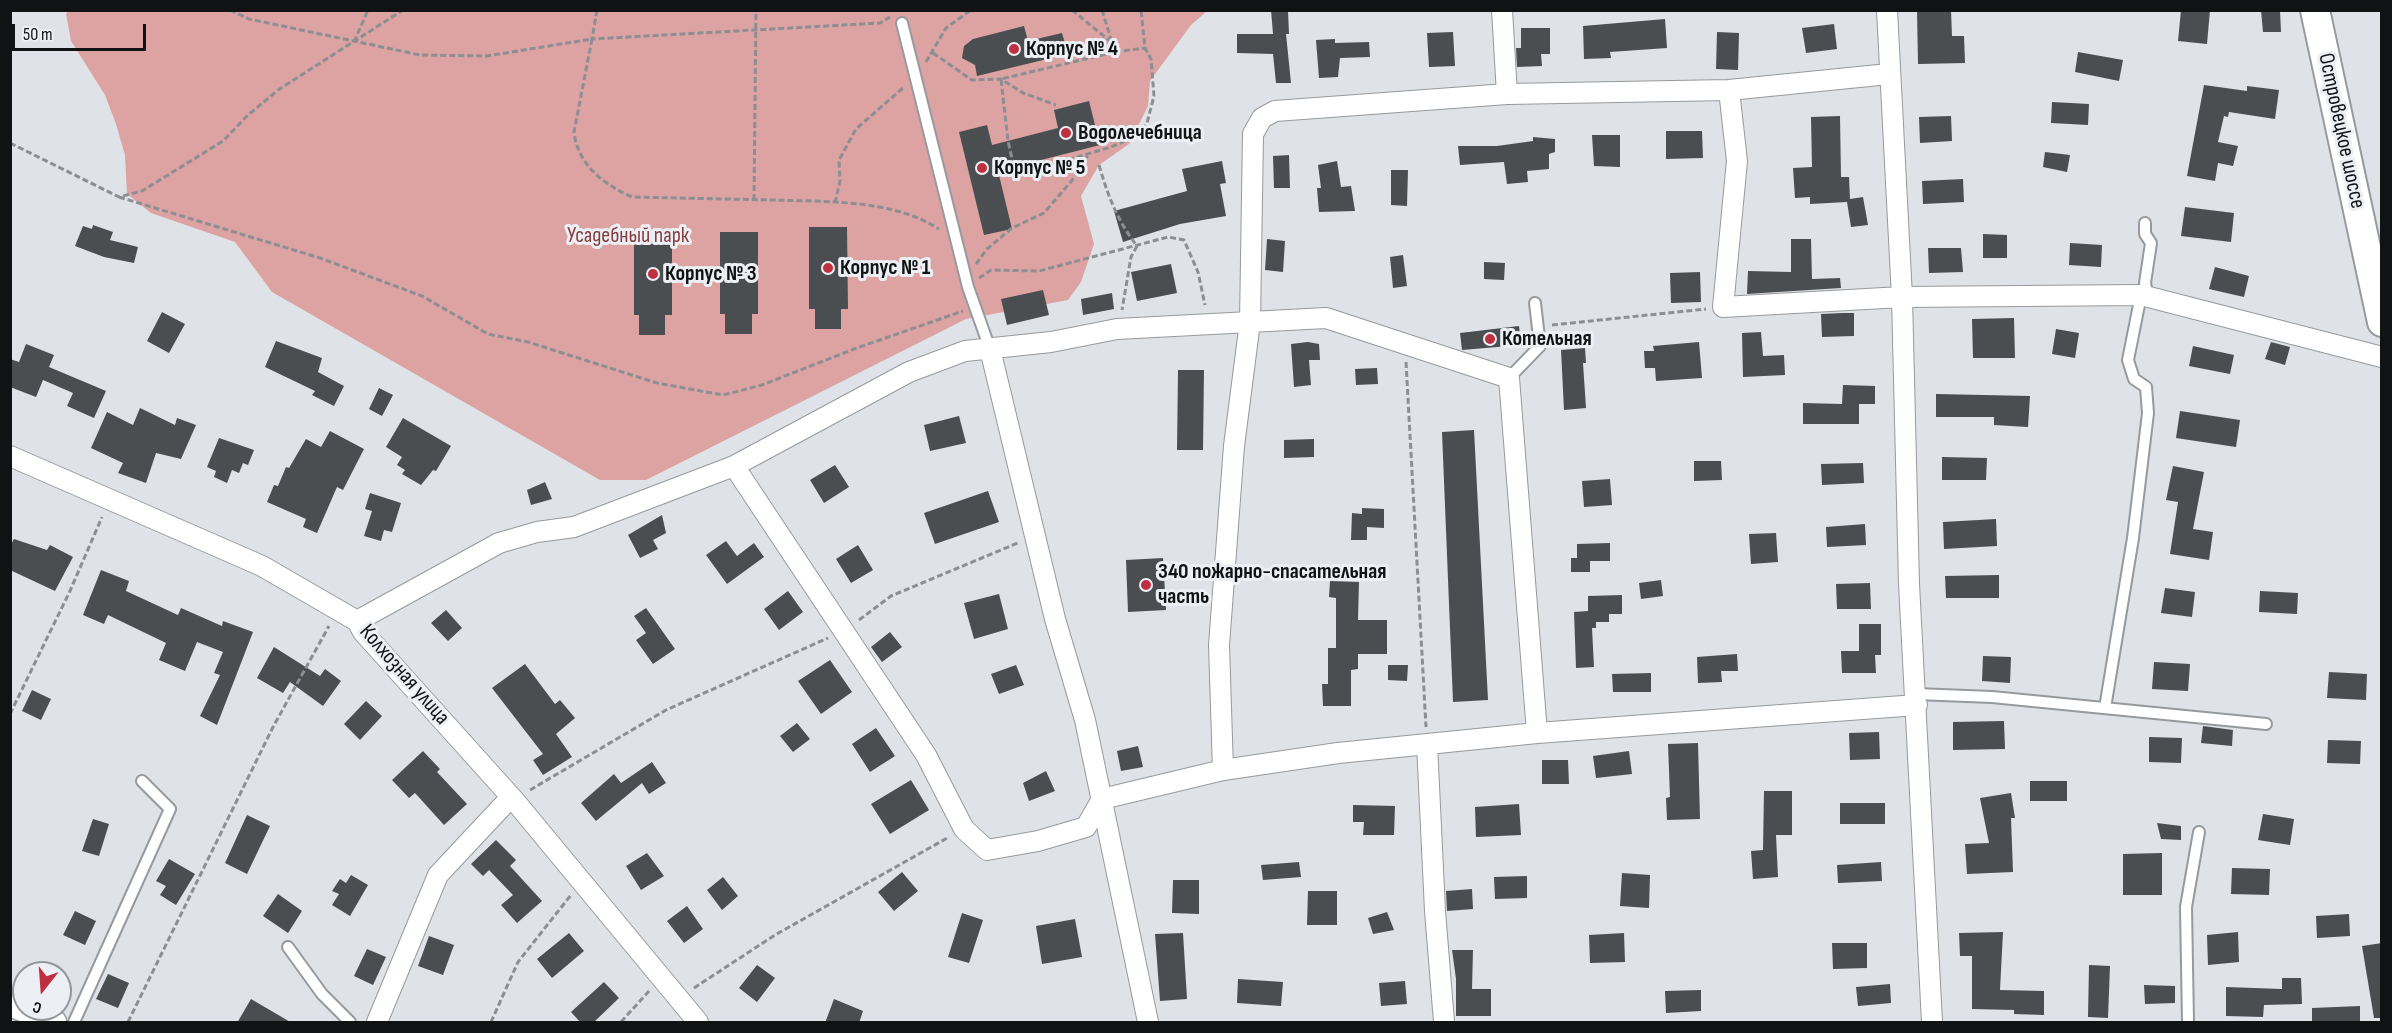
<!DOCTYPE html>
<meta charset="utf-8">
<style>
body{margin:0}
#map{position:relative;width:2392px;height:1033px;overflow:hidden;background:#dfe2e7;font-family:"Sofia Sans Condensed",sans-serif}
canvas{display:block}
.frame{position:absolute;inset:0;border:12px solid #111214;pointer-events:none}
.north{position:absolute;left:12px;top:961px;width:60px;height:60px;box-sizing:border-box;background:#ecf0f4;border:2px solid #94979a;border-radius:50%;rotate:197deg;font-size:16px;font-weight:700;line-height:24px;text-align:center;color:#111214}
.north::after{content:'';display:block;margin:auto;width:21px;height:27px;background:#bf2f3f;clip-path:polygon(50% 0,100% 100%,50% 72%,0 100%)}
.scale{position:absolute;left:12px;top:24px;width:134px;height:27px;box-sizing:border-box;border:3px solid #111214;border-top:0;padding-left:8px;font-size:18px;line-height:21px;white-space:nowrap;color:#111214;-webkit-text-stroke:4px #ecf0f4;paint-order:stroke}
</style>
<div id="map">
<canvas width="2392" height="1033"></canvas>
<div class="frame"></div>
<div class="north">С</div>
<div class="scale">50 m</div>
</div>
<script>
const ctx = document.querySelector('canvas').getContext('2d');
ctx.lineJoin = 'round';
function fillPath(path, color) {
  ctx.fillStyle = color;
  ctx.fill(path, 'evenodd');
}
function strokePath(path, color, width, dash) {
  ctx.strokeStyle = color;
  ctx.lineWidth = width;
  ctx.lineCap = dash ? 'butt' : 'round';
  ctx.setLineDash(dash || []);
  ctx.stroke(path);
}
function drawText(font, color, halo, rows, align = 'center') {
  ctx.font = font + ' "Sofia Sans Condensed",sans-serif';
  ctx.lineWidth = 6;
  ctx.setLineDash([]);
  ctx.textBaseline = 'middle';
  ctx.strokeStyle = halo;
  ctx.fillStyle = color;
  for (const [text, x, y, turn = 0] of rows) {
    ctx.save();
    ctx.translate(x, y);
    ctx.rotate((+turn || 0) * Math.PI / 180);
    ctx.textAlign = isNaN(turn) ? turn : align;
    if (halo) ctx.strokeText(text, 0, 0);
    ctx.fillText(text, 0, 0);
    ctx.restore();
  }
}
const green = new Path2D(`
 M69 10 1207 11 1191 25 1150 81 1148 106 1129 144 1099 165 1081 196 1094 244 1081 282 1068 300 966 319 646 480H600L272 292 235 242 151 213 127 194 125 155 116 124 105 95 71 41 66 14Z`);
const building = new Path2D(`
 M1271 10 1288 11 1289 34H1286L1291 83H1276L1273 54 1237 53V34H1273Z
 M1917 10H1951L1952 36H1964L1965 63 1918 64Z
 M2181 10H2210L2207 44 2178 41Z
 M2261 10H2280L2281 32H2263Z
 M1665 19 1667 48 1610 52 1611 58 1584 59 1583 26Z
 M1834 24 1837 49 1806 53 1802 28Z
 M1024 26 1028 41 1062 33 1068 54 977 76 975 65 962 58 964 46 973 39Z
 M1521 28H1550V54H1541L1542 66 1517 67 1516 48H1521Z
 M1453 32 1455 66 1429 67 1427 33Z
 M1717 32 1739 33 1738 70 1716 69Z
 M1335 39V43L1369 42 1370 57 1340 58 1338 77 1319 78 1316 40Z
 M2078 52 2123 60 2119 81 2075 72Z
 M2204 85 2247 91V86L2279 90 2275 119 2229 112 2228 117 2224 116 2218 142 2238 146 2233 166 2218 163 2215 181 2187 176Z
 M1089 101 1100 145 998 171 1012 229 984 235 959 132 987 125 992 145 1058 128 1054 110Z
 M2052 102 2089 104 2088 125 2051 123Z
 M1840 116 1841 177H1849L1850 199 1863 197 1868 225 1851 227 1847 202 1810 204V197L1795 198 1793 168 1812 167 1811 117Z
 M1951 116 1952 141 1920 143 1919 117Z
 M1666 131H1702L1703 158 1666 159Z
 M1592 135H1620V167L1594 166Z
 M1533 137 1555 139V152L1549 154V169L1527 171 1528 182 1507 184 1504 162 1460 165 1458 146H1497L1533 141Z
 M2045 152 2070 155 2067 172 2043 167Z
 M1289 155 1290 188H1274L1273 156Z
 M1222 161 1226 183 1220 184 1226 216 1180 224 1123 242 1114 211 1187 191 1182 169Z
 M1337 161 1341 187 1351 186 1355 211 1319 212 1317 188H1321L1318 165Z
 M1391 170H1408L1407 206 1391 205Z
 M1963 179 1964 202 1923 204 1922 181Z
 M2185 207 2234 213 2231 242 2181 236Z
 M93 225 113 232 110 240 138 247 134 263 104 257 75 246 83 226 92 229Z
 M809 227H847L848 309H841V329H815V309H809Z
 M720 232H758V314H752V334H725V314H720Z
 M634 233H672V315H665V335H639V315H634Z
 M1983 234 2007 235V258H1983Z
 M1267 239 1285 241 1283 272 1265 270Z
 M1791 239H1811L1812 279 1840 278 1841 288 1747 294 1748 271 1791 272Z
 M2070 243 2102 245 2101 267 2069 265Z
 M1928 248H1961L1963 272 1929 273Z
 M1403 255 1407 286 1393 288 1390 257Z
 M1484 262 1505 263 1504 280 1484 279Z
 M1171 264 1177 293 1137 301 1131 272Z
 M2215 267 2249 276 2244 297 2209 289Z
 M1700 272 1701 302 1671 303 1670 273Z
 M1043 290 1049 315 1007 325 1001 299Z
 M1112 293 1114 309 1083 315 1081 299Z
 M162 312 185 324 169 353 147 341Z
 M1842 313H1854V336L1822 337 1821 314Z
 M2014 318 2015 358H1973L1972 319Z
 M1519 326 1521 345 1462 350 1460 333Z
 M2056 329 2079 333 2075 358 2052 354Z
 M1761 332 1763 356 1784 355 1785 375 1743 377 1742 333Z
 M276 341 322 358 318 372 344 386 334 406 312 395 315 391 265 367Z
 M1308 342 1319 344 1320 360H1309L1311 385 1294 387 1291 344Z
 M1699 342 1702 378 1656 381 1655 368H1645L1644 351H1654L1653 346Z
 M2271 342 2290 347 2285 365 2265 359Z
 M26 344 54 355 49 367 106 391 94 418 67 406 73 393 43 380 36 397 10 387V359L19 362Z
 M2193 346 2234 355 2230 374 2189 366Z
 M1585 348 1586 363H1583L1586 408 1564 410 1561 350Z
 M1377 368 1378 384 1356 385 1355 369Z
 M1178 370H1204L1203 450H1177Z
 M1843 385 1875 386V404H1859V424H1803V403L1842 404Z
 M379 388 393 395 382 416 369 409Z
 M1936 394 2030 396 2028 427 1994 425V417H1936Z
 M140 408 175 425 177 418 196 425 181 459 156 453 146 483 118 473 123 463 91 448 107 412 133 425Z
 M2180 411 2240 420 2236 447 2176 438Z
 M959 416 966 443 930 451 924 425Z
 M403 418 451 446 436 471 433 470 421 485 402 474 405 470 397 465 402 457 386 447Z
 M1474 430 1488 700 1453 702 1442 432Z
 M330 431 364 449 343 490 337 487 317 533 303 527 306 519 267 502 274 485 278 486 286 467 289 468 306 439 321 447Z
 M219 438 254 450 248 465 243 463 239 473 232 470 227 483 214 477 216 471 207 467Z
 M1314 439V457L1284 458V440Z
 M1942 457 1987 458 1986 480H1942Z
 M1694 461H1721L1722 480 1694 481Z
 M1863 463 1864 483 1822 485 1821 464Z
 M835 465 849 487 824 503 810 480Z
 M2173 466 2204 472 2193 529 2213 532 2209 560 2170 554 2178 502 2166 500Z
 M1610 479 1612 505 1584 507 1582 481Z
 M545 482 552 499 531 505 527 490Z
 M988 491 999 522 935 544 924 513Z
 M370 493 401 503 392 532 384 530 381 541 364 536 372 511 365 509Z
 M1362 508 1384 509V528L1367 527V540H1351L1352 513 1362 514Z
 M662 515 666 533 653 540 658 549 640 558 628 535Z
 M1996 519 1997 546 1944 549 1943 522Z
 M1865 524 1866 545 1827 547 1826 527Z
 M1776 533 1778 562 1751 564 1749 534Z
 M14 539 47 550 50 545 73 557 55 591 10 570V546Z
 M726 541 737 556 754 543 764 557 727 584 706 555Z
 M1610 543V561H1590V572H1571V558H1577V544Z
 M858 545 873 570 851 583 836 559Z
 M1163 558 1166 610 1128 612 1126 560Z
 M101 570 129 581 126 591 178 615 181 608 222 626 223 621 253 632 217 725 200 716 220 675 214 673 223 652 197 642 185 671 159 660 166 643 108 615 104 624 83 615Z
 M1999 575V598H1946L1945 576Z
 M1661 580 1663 596 1641 599 1639 583Z
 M1330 581 1359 582 1358 620H1387V654H1358V669L1351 670V706H1323L1322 684H1328V648H1336V598L1329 597Z
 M1870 583 1871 609H1837L1836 584Z
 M2165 588 2195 592 2192 617 2161 613Z
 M788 591 803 612 779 630 764 609Z
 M2260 591 2298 593 2297 614 2259 612Z
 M999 594 1008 629 974 639 964 603Z
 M1622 595V614H1609V622H1596V628H1592L1594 667 1576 668 1574 612 1588 611V596Z
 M646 608 675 649 653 664 636 640 646 633 634 616Z
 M446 610 462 628 448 641 431 623Z
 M1859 624H1881V655H1875L1876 673H1842L1841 651H1859Z
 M890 632 902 647 882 662 871 647Z
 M274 647 320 676 325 669 341 681 323 706 290 682 283 693 257 678Z
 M1737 654 1738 671H1721L1722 682 1698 683 1697 657Z
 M1983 656 2011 657 2010 683 1982 681Z
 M830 660 852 692 821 714 798 681Z
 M2154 662 2190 664 2188 691 2152 689Z
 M525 664 555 704 560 700 575 718 556 734 572 757 543 775 533 760 543 754 492 688Z
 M1016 665 1024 685 999 694 991 674Z
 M1388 665H1408L1407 681 1388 680Z
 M2329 672 2367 674 2366 700 2327 698Z
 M1651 673V692H1613L1612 674Z
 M32 690 51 699 41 720 22 711Z
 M366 701 382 716 360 740 344 724Z
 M2004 721 2005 749 1953 750V722Z
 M797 723 810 739 793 752 780 736Z
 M2203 726 2233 730 2232 746 2201 743Z
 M876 728 895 756 870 772 852 744Z
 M1879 732 1880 759 1850 760 1849 733Z
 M2149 737 2182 738 2181 763 2149 762Z
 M2328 740 2361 741 2360 764 2327 763Z
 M1698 743 1700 819 1667 820 1666 798 1670 797 1668 744Z
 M1138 746 1143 767 1121 771 1117 751Z
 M423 751 440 769 437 772 467 804 444 825 415 793 409 798 392 780Z
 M1629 751 1632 774 1596 778 1593 756Z
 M1542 760H1568L1569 784H1542Z
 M652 762 666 783 649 794 642 783 596 821 581 803 614 774 621 783Z
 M1046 771 1055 791 1029 801 1023 783Z
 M911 780 929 810 890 834 871 804Z
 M2030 781H2067V801H2030Z
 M1764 791H1792V835H1776L1778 877 1753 879 1751 851 1763 850Z
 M2011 793 2015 818H2011L2013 872 1967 874 1965 844 1989 843 1980 798Z
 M1840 803H1885V824H1840Z
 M1519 804 1521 835 1476 837 1475 807Z
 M1353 805 1395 806 1394 835H1363L1364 822H1353Z
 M2263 814 2294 819 2290 845 2258 840Z
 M247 815 270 826 247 874 225 863Z
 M93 819 109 824 99 856 82 851Z
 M2157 823 2181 826V840L2161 839Z
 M496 840 516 860 510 866 542 901 517 923 501 905 513 895 489 870 483 876 471 864Z
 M647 853 664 876 641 890 626 866Z
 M2162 853V895H2123V854Z
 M169 859 195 874 176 905 160 895 166 886 156 881Z
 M1299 862 1301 877 1263 880 1261 865Z
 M1881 862 1882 881 1838 883 1837 865Z
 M2232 868 2270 869 2269 895 2231 894Z
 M902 872 918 891 894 911 878 892Z
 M1622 873 1650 875 1649 908 1620 906Z
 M351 875 368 885 350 916 332 905 339 894 332 891 340 879 346 883Z
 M1527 876V898L1495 899 1494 877Z
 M723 877 738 896 722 910 707 890Z
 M1173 880H1199V914L1172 913Z
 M1472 889 1473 909 1447 911 1446 891Z
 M1308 891H1337V925H1307Z
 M278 894 302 911 288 933 263 916Z
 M687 906 703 929 684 943 667 921Z
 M75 911 96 921 85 945 63 935Z
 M1387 912 1394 930 1373 934 1368 918Z
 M962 913 983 920 969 963 948 957Z
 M2349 914 2350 936 2317 938 2316 916Z
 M1075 919 1082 957 1042 964 1036 926Z
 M2003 932 2000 990 2044 991V1015L2014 1014V1010L1972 1009V956H1960L1959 933Z
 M2238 932 2239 962 2208 965 2207 935Z
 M569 933 584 951 552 978 537 959Z
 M1183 933 1187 999 1160 1001 1155 934Z
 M1624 933 1625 962 1590 963 1589 935Z
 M429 936 454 945 443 975 418 966Z
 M1832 943H1867V968L1833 969Z
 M2382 943V1018H2374L2362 946Z
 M367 949 386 957 373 985 354 976Z
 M1452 950H1473L1472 989H1491V1016H1456V979Z
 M757 965 775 978 757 1002 739 988Z
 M2089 965 2110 966 2108 1018 2088 1017Z
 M108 974 129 983 118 1008 96 999Z
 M2282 978H2301L2302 1004 2264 1005 2263 1017 2226 1016V987L2282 989Z
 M1238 979 1283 982 1281 1006 1237 1003Z
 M1405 981 1407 1004 1381 1006 1379 983Z
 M604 982 619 998 593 1023H581L571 1012Z
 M1890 984 1891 1003 1858 1006 1856 987Z
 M2144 985 2175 986V1003L2145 1004Z
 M1701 990V1011L1666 1013 1665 991Z
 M251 999 292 1023H237Z
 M834 999 863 1011 859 1023H825Z
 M2360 1006V1023H2312V1008Z`);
const path = new Path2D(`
 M230 10 249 19 420 55 487 56 592 39 574 132C578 165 603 184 632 197 679 198 727 199 774 200 828 202 892 199 939 229
 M597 10 592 39 880 23 890 17
 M1072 10 1110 41
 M1102 10 1115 52 1001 79 1008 141 1016 176 1041 173 1067 160 1111 147 1139 135 1147 123 1154 96 1151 59 1145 48 1141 10
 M354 42 368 10
 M1115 52 1145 48
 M933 53 972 80 1001 79 1023 93 1056 105
 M926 62 946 28 971 10
 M10 143 119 197 142 191 223 141 247 116 278 90 403 10
 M1099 165C1108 196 1117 220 1137 246L1131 257 1122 310
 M119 197 320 258 422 296 488 334 528 342 657 383 723 395 762 385 854 349 963 311
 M754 200 756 10
 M835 203 840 181 839 160 856 129 904 87
 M976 264 987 249 1012 228 1044 213 1074 178 1089 153
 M979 278 991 270 1039 271 1168 237 1184 240 1198 272 1205 305
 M1552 325 1706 309
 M1406 362 1426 727
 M859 620 891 596 1020 542
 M10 714 70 591 102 517
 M530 790 666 710 828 638
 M694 988 775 935 949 837
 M128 1022 273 727 329 626
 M491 1022 518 962 571 895
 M621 1022 649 991`);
const service = new Path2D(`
 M902 23 968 287 990 349
 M2145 223V234L2151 243 2145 283 2148 297
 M1509 378 1540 346 1535 303
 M1916 694 1992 697 2266 724
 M2105 708 2133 538 2148 413 2146 387 2134 379 2128 360 2141 295
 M288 947 322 994 350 1022
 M74 1022 170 809 142 781
 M2188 1022 2186 907 2199 832`);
const minor = new Path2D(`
 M1502 10 1507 94
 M1887 10 1902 297 1909 584 1932 1022
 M1729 90 1737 161 1723 307 1902 297 2141 295 2382 357
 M990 349 1055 619 1085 720 1148 1022
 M10 456 262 566 357 621 363 632 514 800 698 1022
 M734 466 926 755 964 829 987 850 1038 841 1086 827 1102 799 1223 770 1338 753 1537 733 1917 705
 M357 621 499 543 537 532 574 527 734 466 909 372 965 351 1051 342 1117 329 1326 318 1509 378 1537 733
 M1427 744 1435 911 1444 1022
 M1223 770 1219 645 1234 446 1250 322 1253 134 1262 118 1275 111 1507 94 1729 90 1889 74
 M377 1022 438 875 511 797`);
const tertiary = new Path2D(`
 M10 1004 54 1022`);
const secondary = new Path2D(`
 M2315 10 2382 322`);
const markers = [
 [1014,49,6,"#bf2f3f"],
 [1066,133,6,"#bf2f3f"],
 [982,168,6,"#bf2f3f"],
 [828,268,6,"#bf2f3f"],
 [653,274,6,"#bf2f3f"],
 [1490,339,6,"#bf2f3f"],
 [1146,585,6,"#bf2f3f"]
];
const poiNames = [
 ["Корпус № 4",1026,49],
 ["Водолечебница",1078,133],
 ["Корпус № 5",994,168],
 ["Корпус № 1",840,268],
 ["Корпус № 3",665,274],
 ["Котельная",1502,339],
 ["340 пожарно-спасательная",1158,572],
 ["часть",1158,597]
];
const streetNames = [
 ["Островецкое шоссе",2341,131,78],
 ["Колхозная улица",404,675,49]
];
const parkNames = [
 ["Усадебный парк",628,236]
];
fillPath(green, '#dca3a2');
fillPath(building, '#4b4e51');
strokePath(service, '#96999d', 14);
strokePath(minor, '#96999d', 22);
strokePath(tertiary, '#96999d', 27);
strokePath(secondary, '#96999d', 32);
strokePath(path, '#8c8e92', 3, [6, 3]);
strokePath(service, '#fff', 10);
strokePath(minor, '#fff', 20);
strokePath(tertiary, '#fff', 24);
strokePath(secondary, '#fff', 28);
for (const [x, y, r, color] of markers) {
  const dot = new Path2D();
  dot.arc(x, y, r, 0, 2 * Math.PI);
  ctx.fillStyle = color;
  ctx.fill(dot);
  strokePath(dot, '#ecf0f4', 2);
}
drawText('bold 22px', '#111214', '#ecf0f4', poiNames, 'left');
drawText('22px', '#111214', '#ecf0f4', streetNames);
drawText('22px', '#853d3f', '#ecf0f4', parkNames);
</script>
